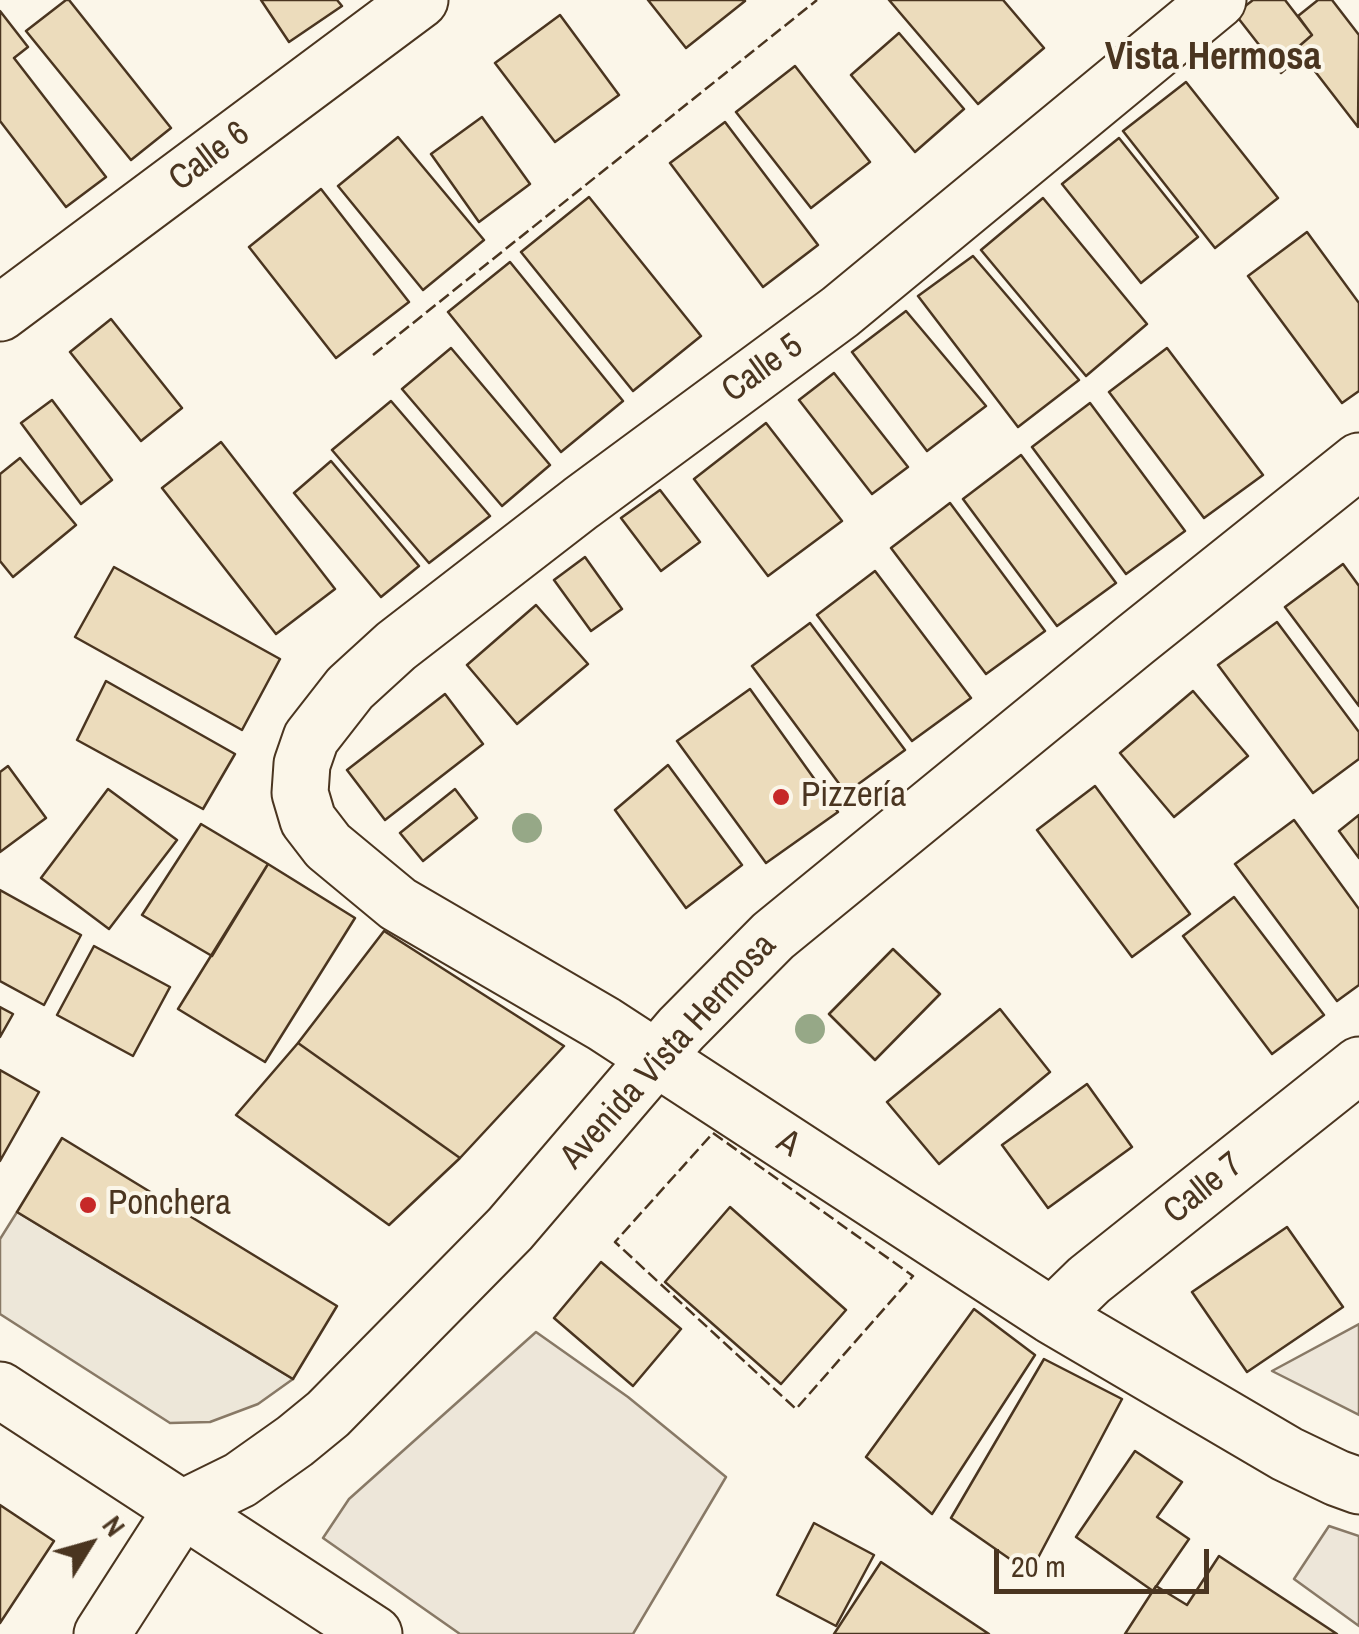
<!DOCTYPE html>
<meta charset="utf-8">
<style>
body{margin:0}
#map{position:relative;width:1359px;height:1634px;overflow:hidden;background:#fbf6e9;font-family:"Archivo Narrow",sans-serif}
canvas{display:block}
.north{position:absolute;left:40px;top:1494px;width:100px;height:100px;-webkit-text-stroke:8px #fbf6e9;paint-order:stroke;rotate:53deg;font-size:28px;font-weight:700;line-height:40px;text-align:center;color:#4a3520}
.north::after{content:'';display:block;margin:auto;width:35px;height:45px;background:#4a3520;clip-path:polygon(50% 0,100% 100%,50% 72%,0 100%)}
.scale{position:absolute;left:994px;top:1549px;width:215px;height:45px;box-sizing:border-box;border:5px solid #4a3520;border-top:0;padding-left:12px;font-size:30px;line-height:35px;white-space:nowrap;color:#4a3520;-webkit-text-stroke:8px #fbf6e9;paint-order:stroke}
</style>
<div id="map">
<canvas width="1359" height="1634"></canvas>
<div class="north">N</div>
<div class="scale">20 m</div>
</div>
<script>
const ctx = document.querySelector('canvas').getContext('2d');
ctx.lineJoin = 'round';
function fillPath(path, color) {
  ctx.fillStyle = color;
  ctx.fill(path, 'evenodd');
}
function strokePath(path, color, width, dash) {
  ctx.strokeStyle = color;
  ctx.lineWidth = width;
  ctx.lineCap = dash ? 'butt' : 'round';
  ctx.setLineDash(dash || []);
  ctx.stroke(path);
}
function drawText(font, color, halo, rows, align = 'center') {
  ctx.font = font + ' "Archivo Narrow",sans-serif';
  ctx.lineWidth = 8;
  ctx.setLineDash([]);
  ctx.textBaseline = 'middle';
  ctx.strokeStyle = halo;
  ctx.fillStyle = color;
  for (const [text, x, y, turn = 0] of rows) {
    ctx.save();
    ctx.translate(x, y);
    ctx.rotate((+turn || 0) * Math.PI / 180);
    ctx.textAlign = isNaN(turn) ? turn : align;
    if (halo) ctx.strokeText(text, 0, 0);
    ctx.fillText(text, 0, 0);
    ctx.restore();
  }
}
const green = new Path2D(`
 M1359 1324V1415L1272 1371Z
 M536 1332 628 1397 726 1477 633 1634H460L323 1538 349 1499Z
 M1329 1526 1359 1536V1626L1294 1579Z`);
const parking = new Path2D(`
 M17 1212 293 1379 258 1404 210 1422 170 1423 0 1314V1239Z`);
const building = new Path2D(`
 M66 0H69L171 128 131 160 26 31Z
 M261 0H337L342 6 289 42Z
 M648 0H744L745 1 686 48Z
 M889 0H1003L1044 48 978 104Z
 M1253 0H1285L1312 35 1297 48 1302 55 1281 73 1235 14Z
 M1318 0H1332L1359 35 1358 127 1297 48 1312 35 1298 16Z
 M0 11 28 47 14 58 106 177 66 207 0 121Z
 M560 15 619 95 555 142 495 63Z
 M899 33 964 109 915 152 851 75Z
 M795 66 870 162 811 208 736 112Z
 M1186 82 1278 198 1215 248 1123 131Z
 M482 117 530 184 479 222 431 154Z
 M725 122 818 245 763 287 670 163Z
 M398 137 484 240 423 290 338 186Z
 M1119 138 1198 237 1141 283 1062 184Z
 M321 189 409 302 336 358 249 247Z
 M589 197 701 336 633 391 521 252Z
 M1043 198 1147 324 1086 376 981 250Z
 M1307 232 1359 303V391L1342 403 1248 276Z
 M973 256 1079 380 1018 427 918 296Z
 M510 262 623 401 561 452 448 312Z
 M906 311 986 406 927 451 852 352Z
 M111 319 182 408 141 441 70 352Z
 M451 348 550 465 502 506 402 389Z
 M1167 348 1263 475 1204 518 1109 392Z
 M834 373 908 467 872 494 799 400Z
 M52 400 112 480 81 504 21 423Z
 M391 401 490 516 429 563 332 450Z
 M1090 403 1185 531 1126 574 1032 447Z
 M766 423 842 521 768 576 694 479Z
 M221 442 335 589 276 634 162 488Z
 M1021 455 1116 583 1057 626 963 499Z
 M20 458 76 525 13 577 0 561V474Z
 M331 461 419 566 381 597 294 493Z
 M660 490 700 542 661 571 621 518Z
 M950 503 1045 631 986 674 891 548Z
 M585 557 622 609 591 631 554 580Z
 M1343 564 1359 586V706L1285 607Z
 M114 567 280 659 242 730 75 637Z
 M875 571 971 698 912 741 817 615Z
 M536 605 588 664 517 724 467 665Z
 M1277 622 1359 732V759L1313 793 1218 665Z
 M810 623 905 750 846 793 752 666Z
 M106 681 235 754 203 809 77 740Z
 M750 689 838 812 766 863 677 741Z
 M1193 691 1248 756 1174 817 1120 753Z
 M445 694 483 744 385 820 347 770Z
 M668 765 742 865 686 908 615 810Z
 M8 766 46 818 0 852V772Z
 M1095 786 1190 914 1132 957 1037 830Z
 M108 789 177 840 109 929 41 878Z
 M455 789 477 818 423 861 400 833Z
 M1359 815V858L1339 831Z
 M1294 820 1359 909V985L1337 1001 1235 864Z
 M201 824 268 864 212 956 142 915Z
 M268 864 355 918 265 1062 178 1009Z
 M0 890 81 935 44 1005 0 981Z
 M1234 897 1324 1015 1272 1054 1183 936Z
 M384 931 564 1046 460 1158 298 1043Z
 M94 946 170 987 133 1056 57 1015Z
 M893 949 940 994 875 1060 829 1014Z
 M0 1007 13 1014 0 1037Z
 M1000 1009 1050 1072 939 1164 887 1102Z
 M298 1043 460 1158 389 1225 236 1115Z
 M0 1070 39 1092 0 1161Z
 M1087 1084 1132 1147 1048 1208 1002 1145Z
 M62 1138 337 1306 293 1379 17 1212Z
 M730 1207 846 1310 781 1384 665 1282Z
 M1287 1227 1343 1307 1247 1372 1192 1292Z
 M601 1262 681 1329 633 1386 554 1318Z
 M974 1309 1035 1355 932 1514 866 1457Z
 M1044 1359 1122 1399 1030 1573 951 1518Z
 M1135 1451 1182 1482 1157 1517 1189 1539 1153 1591 1076 1537Z
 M0 1505 54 1541 0 1623Z
 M814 1523 874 1555 836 1626 777 1595Z
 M1219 1556 1337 1634H1125L1156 1586 1187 1605Z
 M881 1562 989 1634H834Z`);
const street = new Path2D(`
 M1218 0 840 312 581 503 396 646 350 688 311 738 302 764 300 793 308 820 328 846 398 904 604 1024 1052 1316 1287 1454 1337 1478 1359 1486
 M0 313 420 0
 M1052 1316 1089 1280 1359 1065
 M102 1634 183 1508 240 1480 295 1441 328 1414 510 1229 681 1029 773 936 1135 640 1359 461`);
const secondary = new Path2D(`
 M0 1390 374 1634`);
const fence = new Path2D(`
 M373 355 817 0
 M713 1133 913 1276 796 1409 615 1242Z`);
const trees = [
 [527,828],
 [810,1029]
];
const markers = [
 [781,797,10,"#c62828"],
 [88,1205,10,"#c62828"]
];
const streetNames = [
 ["Calle 6",210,157,-37],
 ["Calle 5",763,369,-36],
 ["Avenida Vista Hermosa",669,1052,-48],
 ["A",788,1144,33],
 ["Calle 7",1204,1189,-39]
];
const poiNames = [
 ["Pizzería",801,797],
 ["Ponchera",108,1205]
];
const neighbourhoodNames = [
 ["Vista Hermosa",1213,59]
];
fillPath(green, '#ede6d9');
strokePath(green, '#887966', 2.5);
fillPath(parking, '#ede7d9');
strokePath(parking, '#887966', 2.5);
fillPath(building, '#ecdcbc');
strokePath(building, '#4a3520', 2.5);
strokePath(street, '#4a3520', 59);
strokePath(secondary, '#4a3520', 59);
strokePath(street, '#fbf6e9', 55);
strokePath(secondary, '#fbf6e9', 55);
strokePath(fence, '#4a3520', 2.5, [12, 5]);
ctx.fillStyle = '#96a887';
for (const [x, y] of trees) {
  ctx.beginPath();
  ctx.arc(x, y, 15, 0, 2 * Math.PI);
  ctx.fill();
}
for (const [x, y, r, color] of markers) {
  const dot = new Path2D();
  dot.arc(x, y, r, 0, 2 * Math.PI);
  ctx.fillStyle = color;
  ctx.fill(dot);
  strokePath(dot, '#fbf6e9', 4);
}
drawText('35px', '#4a3520', '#fbf6e9', streetNames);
drawText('35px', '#4a3520', '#fbf6e9', poiNames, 'left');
drawText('bold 38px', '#4a3520', '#fbf6e9', neighbourhoodNames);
</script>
